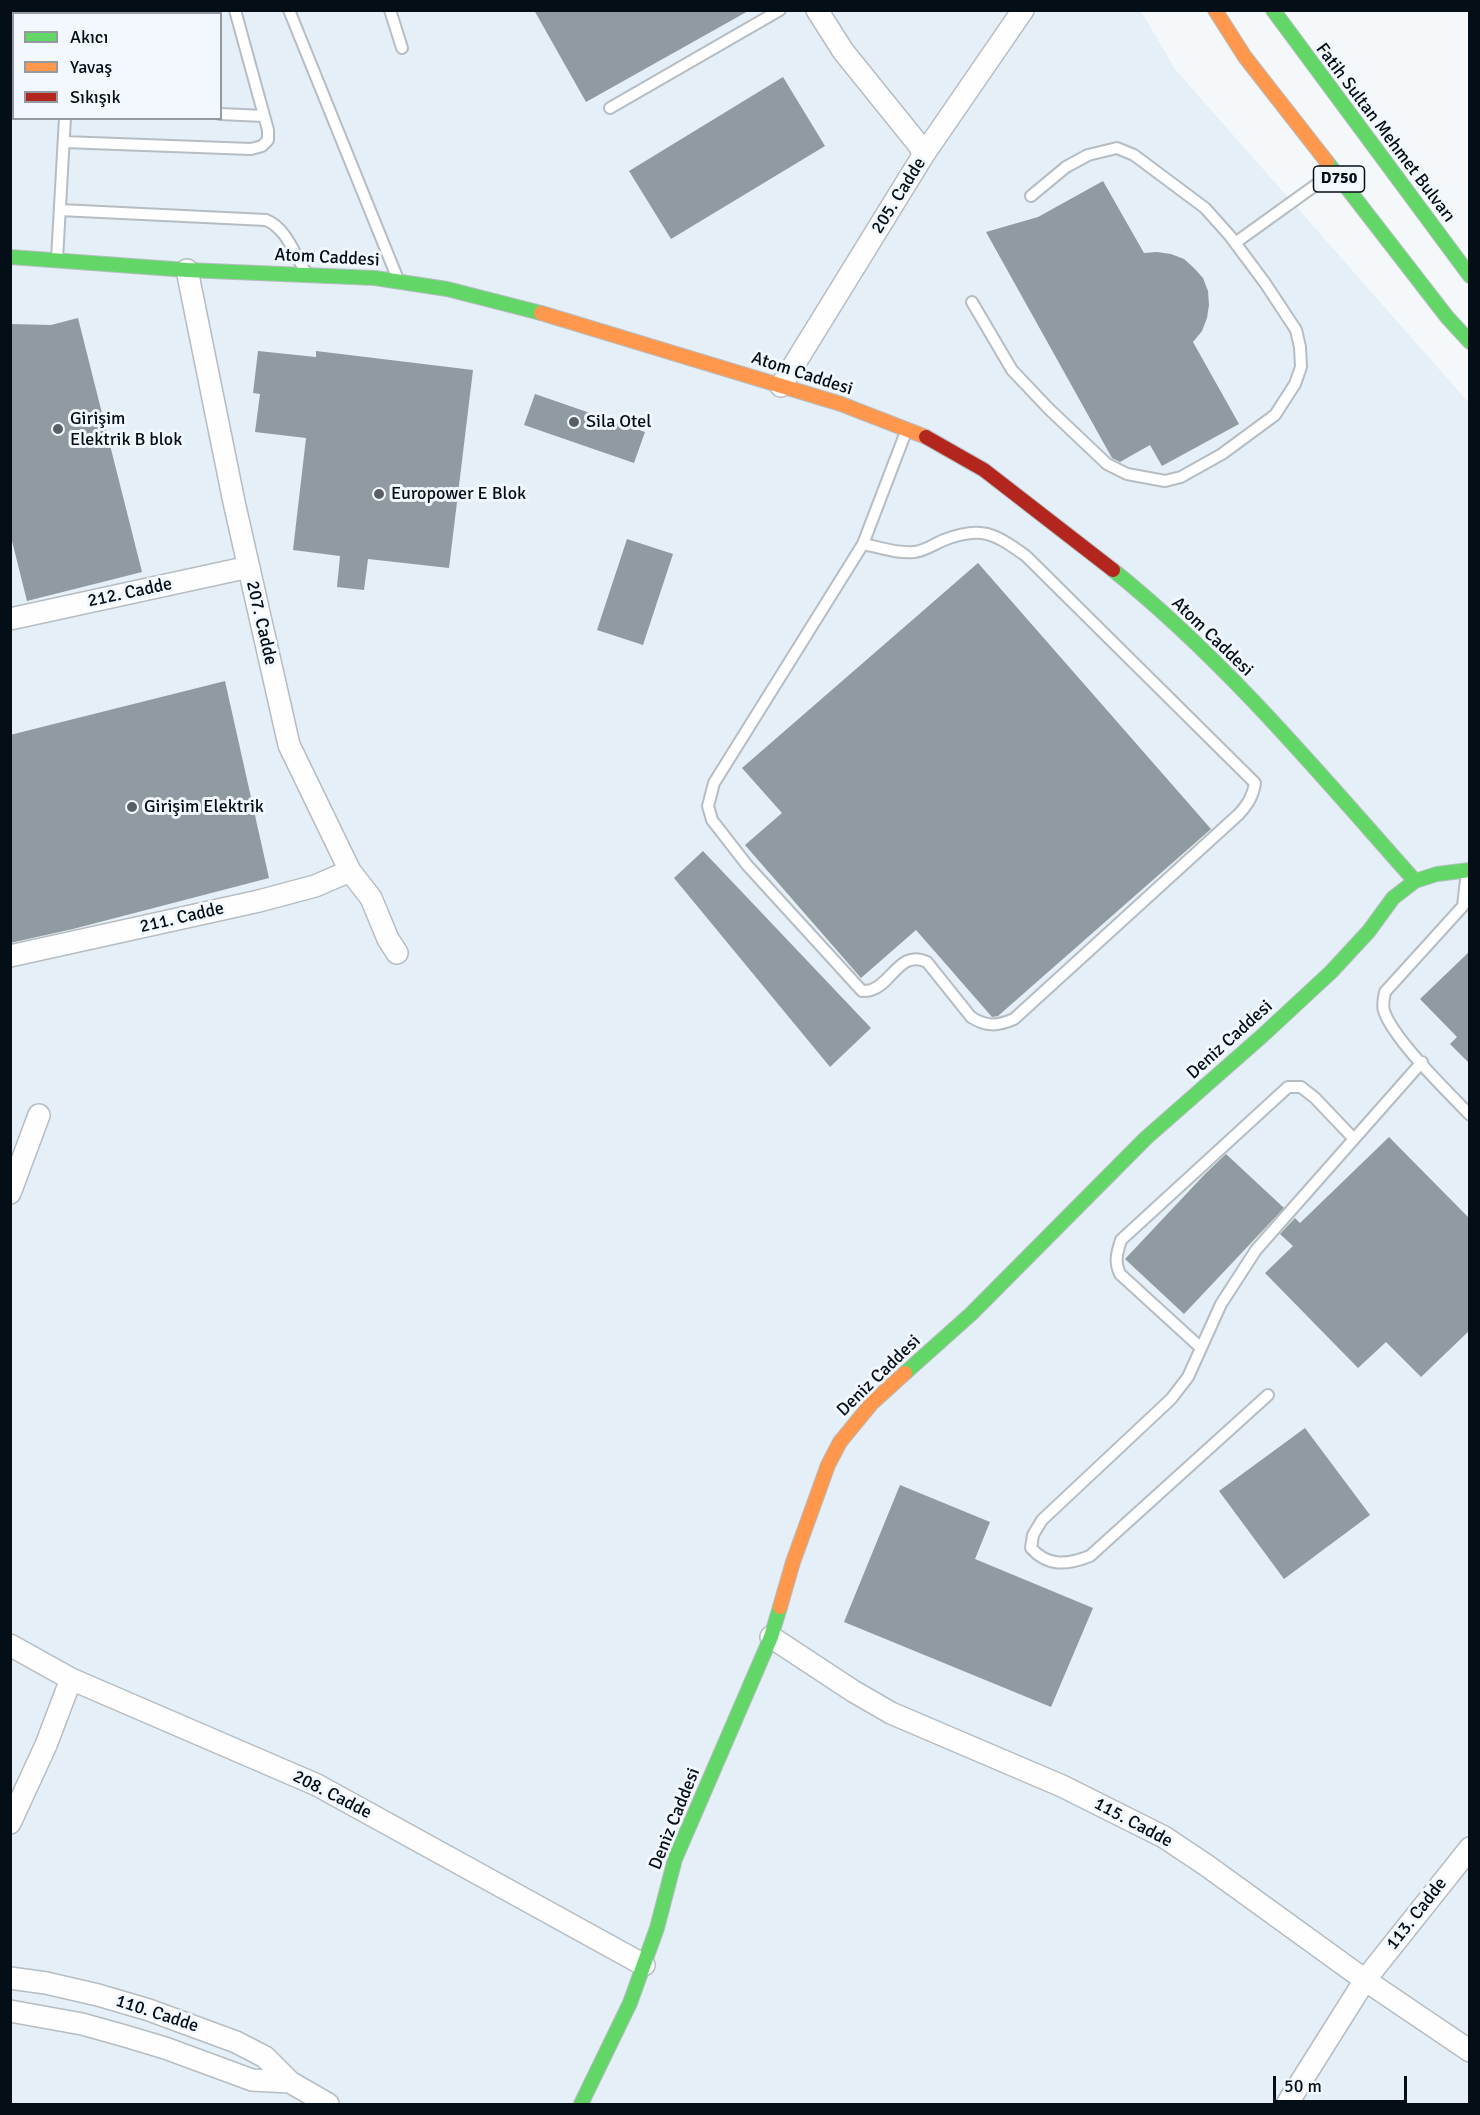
<!DOCTYPE html>
<meta charset="utf-8">
<style>
body{margin:0}
#map{position:relative;width:1480px;height:2115px;overflow:hidden;background:#f5f8fa;font-family:Signika,sans-serif}
canvas{display:block}
.frame{position:absolute;inset:0;border:12px solid #040e17;pointer-events:none}
.legend{position:absolute;left:12px;top:12px;width:210px;height:108px;box-sizing:border-box;background:#f2f8fd;border:2px solid #939aa1;margin:0;padding:8px 10px;list-style:none;font-size:18px;color:#040e17}
.legend li{display:flex;align-items:center;gap:12px;height:30px}
.legend b{width:30px;border:2px solid #939aa1}
.scale{position:absolute;left:1273px;top:2076px;width:134px;height:27px;box-sizing:border-box;border:3px solid #040e17;border-top:0;padding-left:8px;font-size:18px;line-height:21px;white-space:nowrap;color:#040e17;-webkit-text-stroke:4px #f2f8fd;paint-order:stroke}
</style>
<div id="map">
<canvas width="1480" height="2115"></canvas>
<div class="frame"></div>
<ul class="legend">
<li><b style="height:8px;background:#63d668"></b>Akıcı</li>
<li><b style="height:8px;background:#ff974d"></b>Yavaş</li>
<li><b style="height:8px;background:#b3261e"></b>Sıkışık</li>
</ul>
<div class="scale">50 m</div>
</div>
<script>
const ctx = document.querySelector('canvas').getContext('2d');
ctx.lineJoin = 'round';
function fillPath(path, color) {
  ctx.fillStyle = color;
  ctx.fill(path, 'evenodd');
}
function strokePath(path, color, width, dash) {
  ctx.strokeStyle = color;
  ctx.lineWidth = width;
  ctx.lineCap = dash ? 'butt' : 'round';
  ctx.setLineDash(dash || []);
  ctx.stroke(path);
}
function drawText(font, color, halo, rows, align = 'center') {
  ctx.font = font + ' Signika,sans-serif';
  ctx.lineWidth = 6;
  ctx.setLineDash([]);
  ctx.textBaseline = 'middle';
  ctx.strokeStyle = halo;
  ctx.fillStyle = color;
  for (const [text, x, y, turn = 0] of rows) {
    ctx.save();
    ctx.translate(x, y);
    ctx.rotate((+turn || 0) * Math.PI / 180);
    ctx.textAlign = isNaN(turn) ? turn : align;
    if (halo) ctx.strokeText(text, 0, 0);
    ctx.fillText(text, 0, 0);
    ctx.restore();
  }
}
const built = new Path2D(`
 M11 11H1141L1175 69 1469 403V2104H11ZM14 14H220V118H14Z`);
const building = new Path2D(`
 M534 10H750L586 102Z
 M783 77 825 146 671 239 629 171Z
 M1103 181 1144 253 1157 252 1171 254 1184 259 1194 268 1203 278 1208 291 1209 305 1207 318 1202 331 1193 342 1239 424 1162 466 1150 445 1120 462 1112 458 986 232 1038 217Z
 M78 318 142 572 27 601 10 533V324L51 325Z
 M258 351 316 357V351L473 370 449 568 368 559 364 590 337 587 340 556 293 550 306 438 255 432 260 394 253 393Z
 M535 394 645 432 634 463 524 425Z
 M627 539 673 554 643 645 597 630Z
 M978 563 1211 829 998 1016 992 1017 916 930 861 978 745 845 782 813 742 768Z
 M225 681 269 878 73 929 10 943V735Z
 M703 851 871 1028 830 1067 674 878Z
 M1470 951V1064L1450 1044 1457 1037 1420 999Z
 M1389 1137 1470 1219V1330L1421 1377 1386 1342 1358 1368 1265 1273 1293 1246 1280 1234 1295 1218 1300 1223Z
 M1226 1154 1284 1208 1184 1314 1125 1259 1205 1174Z
 M1305 1428 1370 1515 1284 1579 1219 1491Z
 M900 1485 990 1522 975 1559 1093 1608 1051 1707 844 1622Z`);
const lane = new Path2D(`
 M289 10 397 277
 M390 10 402 48
 M72 14V10
 M10 103H14
 M610 108 780 10
 M220 114 264 116
 M64 142 251 149 262 146 268 140V130L235 10
 M60 210 266 220C286 228 294 253 305 271
 M1235 243 1331 174
 M57 259 65 118
 M972 302 1012 370 1049 409 1107 464 1127 474 1165 481 1181 477 1222 454 1275 415 1295 384 1301 367 1300 347 1296 330 1265 283 1230 236 1205 208 1134 155 1117 148 1088 155 1066 167 1031 196
 M863 544C879 547 898 554 914 552 925 551 934 544 944 540 982 525 995 534 1026 556L1255 783C1253 796 1248 804 1239 814L1014 1019C998 1026 986 1027 971 1017L927 962C900 949 892 984 871 990 868 991 865 991 862 991L747 865 712 820 708 806 714 783 863 544 907 429
 M1467 871 1463 906 1385 992C1384 998 1382 1005 1384 1011 1394 1040 1447 1091 1470 1115
 M1201 1348 1120 1274C1114 1261 1117 1253 1121 1240L1288 1087H1301L1315 1098 1354 1139
 M1268 1395 1090 1556C1067 1565 1048 1567 1031 1548L1033 1535 1042 1520 1171 1399 1188 1377 1221 1304 1256 1250 1422 1062`);
const street = new Path2D(`
 M817 10 843 51 918 144 924 154
 M187 270 234 502 289 745 350 871 371 898 388 939 397 953
 M781 386 924 154 1023 10
 M10 619 249 567
 M10 956 259 901 315 886 350 871
 M10 1193 39 1115
 M771 1637 853 1691 891 1713 1062 1786 1164 1837 1206 1865 1365 1980 1470 2051
 M10 1645 71 1679 317 1785 644 1965
 M10 1823 46 1745 71 1679
 M10 1978 46 1983 98 1995 149 2010 236 2042 265 2057 290 2082 328 2104
 M10 2011 82 2024 125 2036 165 2048 252 2080 290 2082
 M1287 2104 1365 1980 1470 1848`);
const fast = new Path2D(`
 M1273 10 1470 276
 M1327 162 1447 317 1470 342
 M10 257 187 270 375 278 447 289 541 313
 M1113 570C1226 661 1319 773 1415 881
 M905 1373 971 1314 1146 1138 1262 1036 1331 972 1369 931 1393 898 1415 881 1437 874 1470 870
 M581 2104 630 2003 657 1928 675 1859 771 1637 780 1607`);
const slow = new Path2D(`
 M1215 10 1245 57 1327 162
 M541 313 841 404 926 437
 M780 1607 793 1562 828 1465 840 1442 872 1403 905 1373`);
const jam = new Path2D(`
 M926 437 984 470 1113 570`);
const markers = [
 [574,422,6,"#586066"],
 [58,429,6,"#586066"],
 [379,494,6,"#586066"],
 [132,807,6,"#586066"]
];
const shields = [
 [1339,179,51]
];
const shieldNames = [
 ["D750",1339,179]
];
const streetNames = [
 ["Fatih Sultan Mehmet Bulvarı",1385,133,53],
 ["205. Cadde",899,196,-58],
 ["Atom Caddesi",327,258,3],
 ["Atom Caddesi",802,374,18],
 ["212. Cadde",130,593,-12],
 ["207. Cadde",261,623,77],
 ["Atom Caddesi",1212,637,44],
 ["211. Cadde",182,918,-13],
 ["Deniz Caddesi",1230,1040,-42],
 ["Deniz Caddesi",879,1376,-44],
 ["208. Cadde",332,1795,27],
 ["Deniz Caddesi",675,1819,-68],
 ["115. Cadde",1133,1823,28],
 ["113. Cadde",1417,1914,-52],
 ["110. Cadde",157,2014,18]
];
const poiNames = [
 ["Girişim",70,419],
 ["Elektrik B blok",70,440],
 ["Sila Otel",586,422],
 ["Europower E Blok",391,494],
 ["Girişim Elektrik",144,807]
];
fillPath(built, '#e5eff7');
fillPath(building, '#8f9aa1');
strokePath(lane, '#b6bdc2', 14);
strokePath(street, '#b6bdc2', 24);
strokePath(fast, '#b6bdc2', 16);
strokePath(slow, '#b6bdc2', 16);
strokePath(jam, '#b6bdc2', 16);
strokePath(lane, '#fefefe', 10);
strokePath(street, '#fefefe', 21);
strokePath(fast, '#63d668', 14);
strokePath(slow, '#ff974d', 14);
strokePath(jam, '#b3261e', 14);
for (const [x, y, r, color] of markers) {
  const dot = new Path2D();
  dot.arc(x, y, r, 0, 2 * Math.PI);
  ctx.fillStyle = color;
  ctx.fill(dot);
  strokePath(dot, '#f2f8fd', 2);
}
for (const [x, y, w] of shields) {
  const box = new Path2D();
  box.roundRect(x - w / 2, y - 13, w, 26, 4.5);
  ctx.fillStyle = '#f2f8fd';
  ctx.fill(box);
  strokePath(box, '#040e17', 1.5);
}
drawText('bold 16px', '#040e17', null, shieldNames);
drawText('18px', '#040e17', '#f2f8fd', streetNames);
drawText('18px', '#040e17', '#f2f8fd', poiNames, 'left');
</script>
